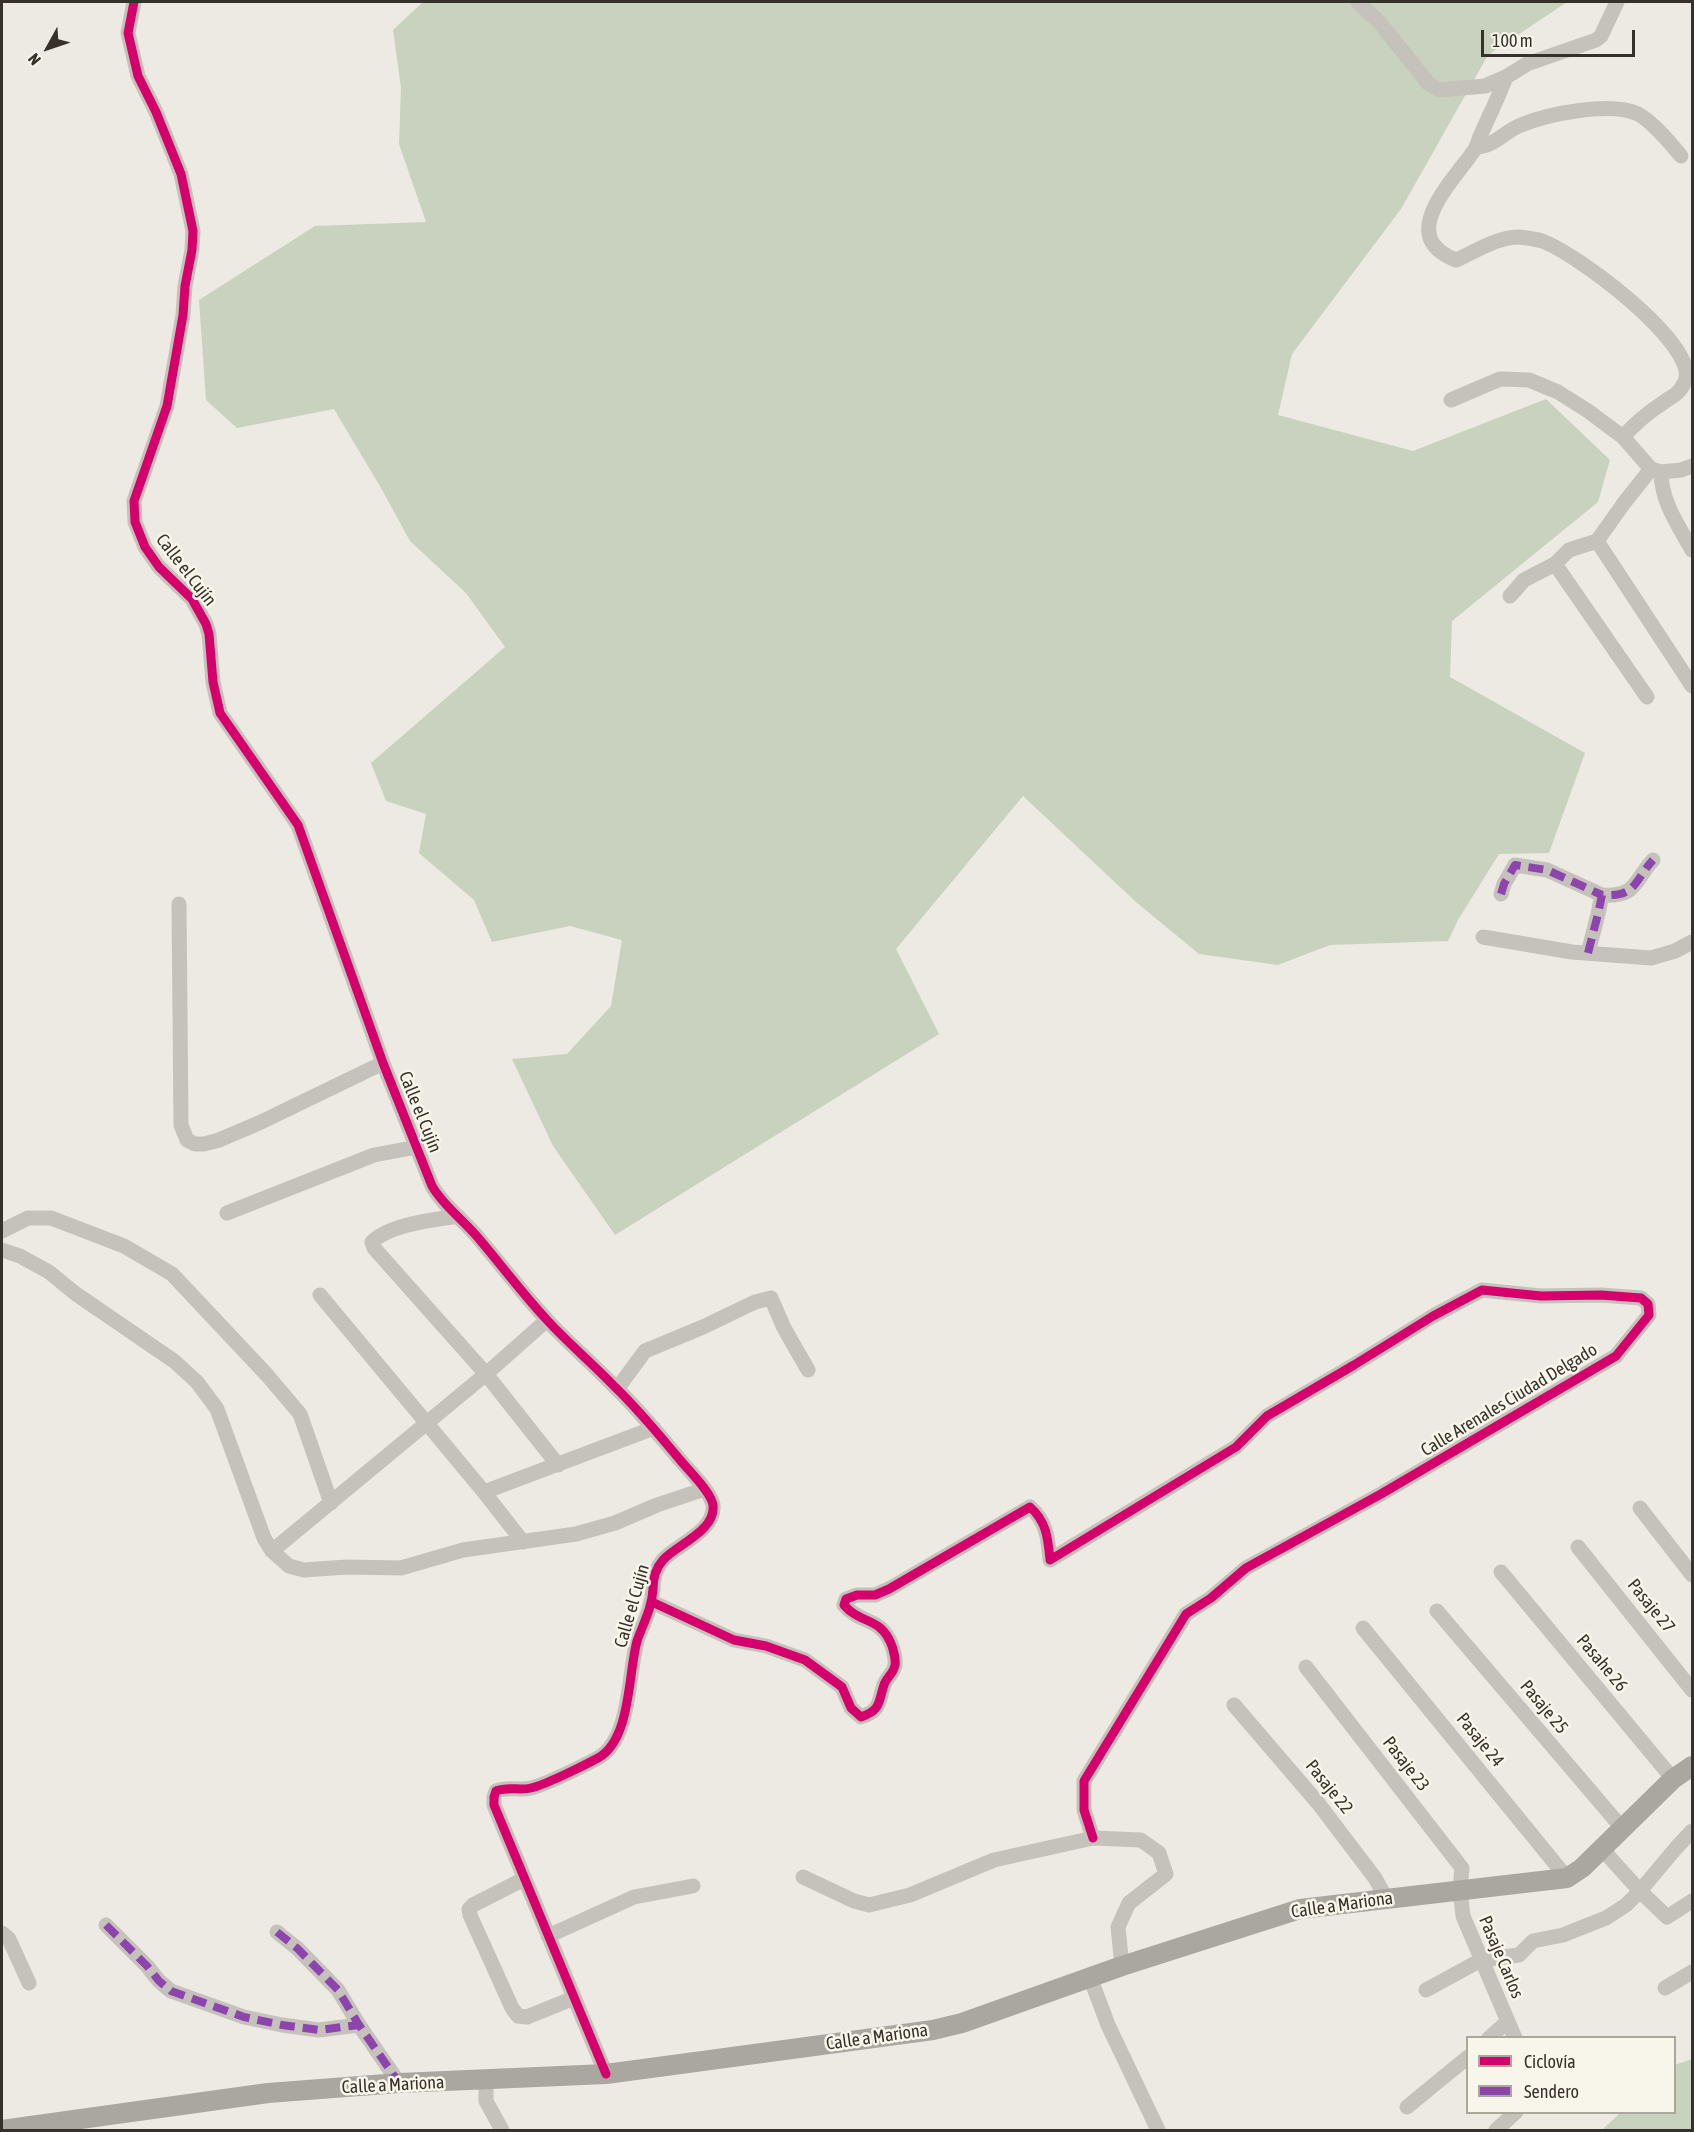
<!DOCTYPE html>
<meta charset="utf-8">
<style>
body{margin:0}
#map{position:relative;width:1694px;height:2132px;overflow:hidden;background:#eceae2;font-family:"Asap Condensed",sans-serif}
canvas{display:block}
.frame{position:absolute;inset:0;border:3px solid #36312a;pointer-events:none}
.legend{position:absolute;left:1466px;top:2036px;width:210px;height:78px;box-sizing:border-box;background:#f8f5ea;border:2px solid #aaa79d;margin:0;padding:8px 10px;list-style:none;font-size:18px;color:#36312a}
.legend li{display:flex;align-items:center;gap:12px;height:30px}
.legend b{width:30px;border:2px solid #aaa79d}
.north{position:absolute;left:18px;top:18px;width:60px;height:60px;-webkit-text-stroke:4px #f8f5ea;paint-order:stroke;rotate:230deg;font-size:16px;font-weight:700;line-height:24px;text-align:center;color:#36312a}
.north::after{content:'';display:block;margin:auto;width:21px;height:27px;background:#36312a;clip-path:polygon(50% 0,100% 100%,50% 72%,0 100%)}
.scale{position:absolute;left:1481px;top:30px;width:154px;height:27px;box-sizing:border-box;border:3px solid #36312a;border-top:0;padding-left:8px;font-size:18px;line-height:21px;white-space:nowrap;color:#36312a;-webkit-text-stroke:4px #f8f5ea;paint-order:stroke}
</style>
<div id="map">
<canvas width="1694" height="2132"></canvas>
<div class="frame"></div>
<ul class="legend">
<li><b style="height:8px;background:#d6006c"></b>Ciclovía</li>
<li><b style="height:8px;background:#8e44ad"></b>Sendero</li>
</ul>
<div class="north">N</div>
<div class="scale">100 m</div>
</div>
<script>
const ctx = document.querySelector('canvas').getContext('2d');
ctx.lineJoin = 'round';
function fillPath(path, color) {
  ctx.fillStyle = color;
  ctx.fill(path, 'evenodd');
}
function strokePath(path, color, width, dash) {
  ctx.strokeStyle = color;
  ctx.lineWidth = width;
  ctx.lineCap = dash ? 'butt' : 'round';
  ctx.setLineDash(dash || []);
  ctx.stroke(path);
}
function drawText(font, color, halo, rows, align = 'center') {
  ctx.font = font + ' "Asap Condensed",sans-serif';
  ctx.lineWidth = 5;
  ctx.setLineDash([]);
  ctx.textBaseline = 'middle';
  ctx.strokeStyle = halo;
  ctx.fillStyle = color;
  for (const [text, x, y, turn = 0] of rows) {
    ctx.save();
    ctx.translate(x, y);
    ctx.rotate((+turn || 0) * Math.PI / 180);
    ctx.textAlign = isNaN(turn) ? turn : align;
    if (halo) ctx.strokeText(text, 0, 0);
    ctx.fillText(text, 0, 0);
    ctx.restore();
  }
}
const green = new Path2D(`
 M423 2H1567L1488 55 1401 209 1292 354 1278 415 1413 451 1546 399 1610 460 1598 502 1452 621 1450 677 1585 753 1549 853 1499 854 1458 920 1448 941 1330 945 1278 965 1199 954 1136 902 1023 796 896 949 939 1034 615 1235 553 1146 512 1059 567 1054 611 1006 622 940 570 926 492 942 474 900 419 853 426 814 386 801 371 763 505 647 466 593 410 541 381 488 334 409 237 428 206 400 199 300 315 226 426 222 399 144 401 88 393 30Z
 M1692 2059V2130H1602L1620 2113 1674 2112 1675 2065Z`);
const minor = new Path2D(`
 M134 2 128 33 138 76 156 112 181 174 193 231 192 250 185 286 183 315 167 406 134 501 135 522 145 547 159 567 192 599 206 624 209 634 213 682 220 713 298 825 383 1063 432 1186C444 1207 465 1221 480 1240 502 1266 523 1294 547 1320 568 1343 593 1364 615 1387 639 1410 660 1436 681 1461 690 1472 711 1492 713 1505 716 1531 676 1545 663 1560 655 1569 653 1578 653 1589 652 1608 643 1624 637 1641 628 1674 631 1740 598 1758 583 1766 547 1784 531 1788 519 1791 508 1786 496 1791L494 1797V1805L606 2074
 M1358 2 1380 23 1428 83 1439 90 1485 86 1506 77 1527 64 1596 40 1601 36 1617 2
 M1506 77C1499 96 1490 114 1482 132 1479 137 1478 144 1475 149 1454 181 1394 236 1456 260 1477 251 1496 237 1520 237 1527 238 1536 239 1542 241 1576 253 1694 341 1686 379 1685 382 1681 389 1679 391 1676 395 1669 398 1664 402 1649 412 1635 423 1623 437
 M1476 147C1494 147 1505 131 1521 125 1548 114 1611 101 1638 114 1653 122 1670 143 1681 156
 M1451 400 1500 379 1529 380 1558 392 1588 411 1623 437 1651 469 1661 472 1681 470 1692 466
 M1661 472C1661 501 1678 525 1692 550
 M1597 541 1692 686
 M1555 564 1647 697
 M1510 596 1524 580 1555 564 1569 550 1597 541 1624 503 1651 469
 M1501 894 1504 884 1515 865 1547 870 1602 895
 M179 904 181 1125 187 1140 195 1144H204L219 1140 259 1123 383 1063
 M1483 937 1572 952 1651 958 1675 951 1692 942
 M1588 953 1598 914 1602 895C1637 897 1633 882 1653 860
 M227 1213 374 1155 417 1147
 M458 1216C434 1220 390 1224 372 1242L374 1248 486 1374 558 1465
 M2 1231 28 1218H51L124 1246 172 1274 267 1375 300 1414 331 1503
 M2 1250 20 1256 49 1272 76 1294 174 1361 197 1382 217 1409 264 1538 272 1551 289 1566 304 1570 347 1567 401 1568 463 1550 576 1534 615 1523 657 1505 705 1489
 M320 1295 484 1492 523 1542
 M617 1389 645 1351 703 1327 755 1302 771 1298 784 1328 808 1370
 M484 1492 654 1428
 M1640 1508 1692 1575
 M1578 1547 1692 1690
 M272 1551 486 1374 547 1320
 M1501 1572 1673 1779
 M652 1602 734 1640 766 1646 805 1660 842 1687 851 1708 861 1717C881 1710 878 1703 884 1685 886 1678 894 1673 895 1665 896 1658 894 1653 892 1646 881 1616 861 1625 844 1605L846 1599 857 1595H875L889 1589 1030 1507C1047 1522 1048 1539 1050 1560L1236 1447 1267 1416 1354 1365 1433 1316 1482 1290 1541 1296 1601 1295 1641 1298 1648 1304 1649 1315 1616 1356 1381 1494 1246 1568 1211 1598 1186 1614 1084 1781V1810L1093 1838
 M1437 1611 1622 1828
 M1363 1628 1567 1878
 M1306 1667 1462 1868 1460 1889 1463 1916 1515 2038
 M1234 1705 1318 1803 1375 1878 1386 1898
 M1602 1849 1640 1891 1667 1917 1692 1901
 M803 1877 854 1901 869 1905 910 1895 994 1860 1093 1838 1141 1840 1159 1853 1166 1874 1129 1903 1118 1927 1122 1966
 M524 1879 473 1905 469 1909 470 1915 512 2008 518 2016 527 2017 574 1998
 M106 1925 147 1966 159 1981 171 1991 244 2017 282 2025 319 2030 359 2025
 M277 1932 298 1949 338 1990 359 2025 399 2083
 M2 1933 9 1939 29 1983
 M548 1936 634 1897 693 1886
 M1090 1977 1108 2025 1158 2130
 M1665 1988 1692 1972
 M1426 1990 1481 1960 1519 1955 1533 1941 1563 1935 1606 1918 1626 1905 1640 1891 1676 1848 1692 1831
 M1489 2038 1507 2022
 M486 2081V2101L502 2130
 M1407 2107 1468 2057
 M1496 2130 1516 2112`);
const major = new Path2D(`
 M2 2130 268 2093 399 2083 606 2074 933 2030 962 2023 1122 1966 1300 1909 1567 1878 1582 1868 1673 1779 1692 1766`);
const quiet = new Path2D(`
 M1501 894 1504 884 1515 865 1547 870 1602 895
 M1588 953 1598 914 1602 895C1637 897 1633 882 1653 860
 M106 1925 147 1966 159 1981 171 1991 244 2017 282 2025 319 2030 359 2025
 M277 1932 298 1949 338 1990 359 2025 399 2083`);
const cycleway = new Path2D(`
 M134 2 128 33 138 76 156 112 181 174 193 231 192 250 185 286 183 315 167 406 134 501 135 522 145 547 159 567 192 599 206 624 209 634 213 682 220 713 298 825 383 1063 432 1186C444 1207 465 1221 480 1240 502 1266 523 1294 547 1320 568 1343 593 1364 615 1387 639 1410 660 1436 681 1461 690 1472 711 1492 713 1505 716 1531 676 1545 663 1560 655 1569 653 1578 653 1589 652 1608 643 1624 637 1641 628 1674 631 1740 598 1758 583 1766 547 1784 531 1788 519 1791 508 1786 496 1791L494 1797V1805L606 2074
 M652 1602 734 1640 766 1646 805 1660 842 1687 851 1708 861 1717C881 1710 878 1703 884 1685 886 1678 894 1673 895 1665 896 1658 894 1653 892 1646 881 1616 861 1625 844 1605L846 1599 857 1595H875L889 1589 1030 1507C1047 1522 1048 1539 1050 1560L1236 1447 1267 1416 1354 1365 1433 1316 1482 1290 1541 1296 1601 1295 1641 1298 1648 1304 1649 1315 1616 1356 1381 1494 1246 1568 1211 1598 1186 1614 1084 1781V1810L1093 1838`);
const streetNames = [
 ["Calle el Cujín",186,570,52],
 ["Calle el Cujín",420,1112,68],
 ["Calle Arenales Ciudad Delgado",1509,1400,-31],
 ["Calle el Cujín",632,1606,-74],
 ["Pasaje 27",1651,1606,51],
 ["Pasahe 26",1602,1663,50],
 ["Pasaje 25",1544,1707,50],
 ["Pasaje 24",1480,1740,51],
 ["Pasaje 23",1406,1764,52],
 ["Pasaje 22",1329,1787,51],
 ["Calle a Mariona",1342,1905,-8],
 ["Pasaje Carlos",1501,1957,67],
 ["Calle a Mariona",877,2037,-8],
 ["Calle a Mariona",393,2085,-3]
];
fillPath(green, '#c9d2be');
strokePath(minor, '#c5c2bb', 15);
strokePath(major, '#aaa7a1', 20);
strokePath(quiet, '#8e44ad', 8, [15, 8]);
strokePath(cycleway, '#d6006c', 9);
drawText('18px', '#36312a', '#f8f5ea', streetNames);
</script>
